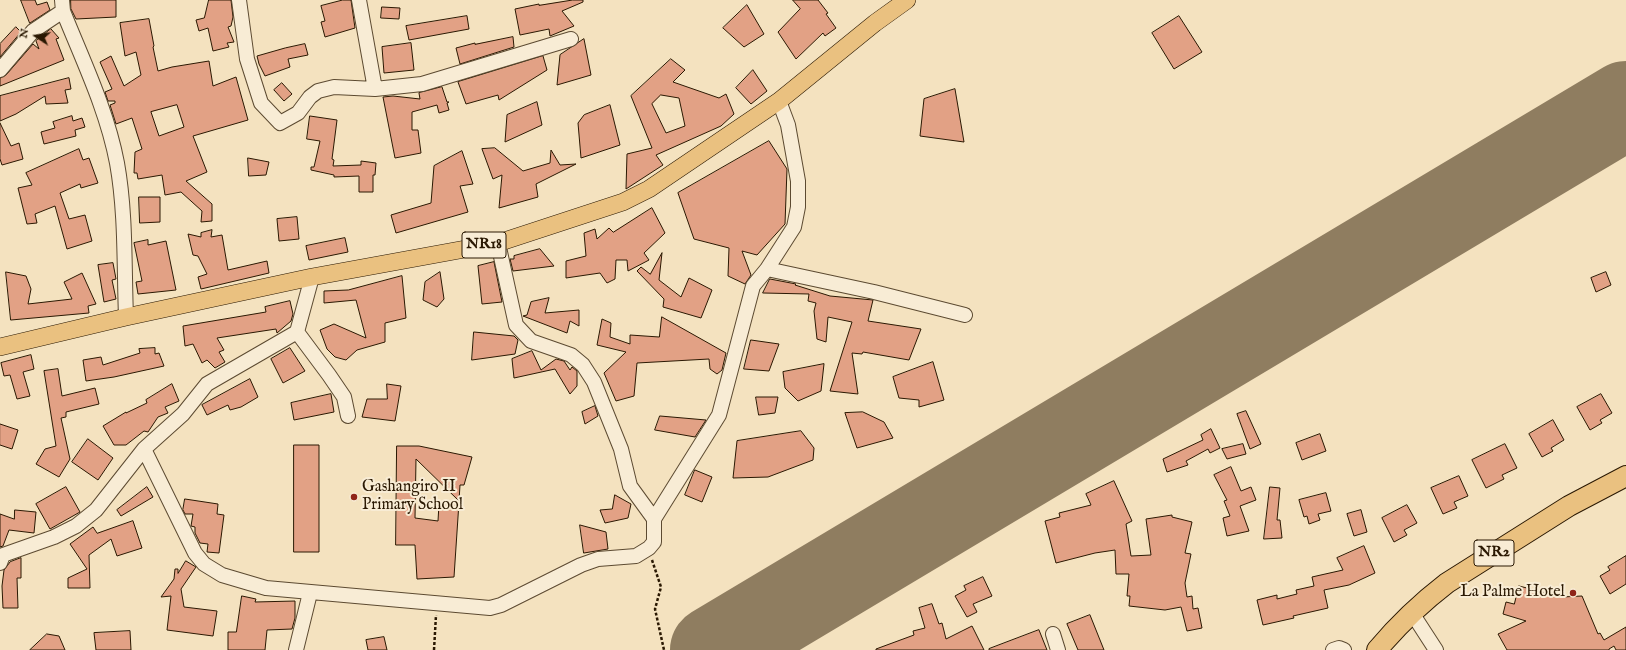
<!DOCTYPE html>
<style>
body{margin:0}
#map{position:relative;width:1626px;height:650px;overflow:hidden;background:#f4e2bf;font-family:"IM FELL English",serif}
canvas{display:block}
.north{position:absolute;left:16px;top:16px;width:40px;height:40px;-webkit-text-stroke:3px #f8ecd5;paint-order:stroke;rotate:282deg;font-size:11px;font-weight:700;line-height:16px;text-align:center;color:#2a1802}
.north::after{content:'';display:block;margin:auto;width:14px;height:18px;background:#2a1802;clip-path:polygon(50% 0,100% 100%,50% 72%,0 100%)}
</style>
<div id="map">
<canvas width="1626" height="650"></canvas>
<div class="north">N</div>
</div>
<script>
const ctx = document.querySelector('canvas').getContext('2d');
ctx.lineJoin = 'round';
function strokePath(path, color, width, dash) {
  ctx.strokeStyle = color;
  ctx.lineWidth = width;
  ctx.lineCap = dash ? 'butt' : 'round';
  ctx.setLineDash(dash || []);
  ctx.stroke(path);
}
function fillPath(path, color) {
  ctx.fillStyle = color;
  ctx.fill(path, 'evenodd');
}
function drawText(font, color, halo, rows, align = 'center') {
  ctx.font = font + ' "IM FELL English",serif';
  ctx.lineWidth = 4;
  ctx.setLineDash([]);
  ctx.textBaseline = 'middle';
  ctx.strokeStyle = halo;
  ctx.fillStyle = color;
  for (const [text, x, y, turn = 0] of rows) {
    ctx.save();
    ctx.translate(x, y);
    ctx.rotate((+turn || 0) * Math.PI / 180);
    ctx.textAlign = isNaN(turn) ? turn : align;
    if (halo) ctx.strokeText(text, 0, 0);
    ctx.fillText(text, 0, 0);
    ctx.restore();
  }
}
const runway = new Path2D(`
 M714 650 1626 105`);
const building = new Path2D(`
 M21 0H35L37 5 47 2 50 10 30 23Z
 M71 0H116V17L76 19 71 9Z
 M209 0H231L233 17 231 26 228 27 234 42 227 43 229 47 213 51 208 28 199 31 196 20 204 18Z
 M343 0H351L355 28 325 37 321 22 325 21 321 6Z
 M573 0H583V2L562 11 574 26 550 36 549 29 520 35 515 9 539 4V5Z
 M793 0H818L828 13 826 14 836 28 825 36 823 33 796 59 778 32 800 9Z
 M747 5 764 34 744 47 723 28Z
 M382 7 400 8 399 19 381 18Z
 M467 16 469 29 409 40 406 26Z
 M1179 16 1202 52 1174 69 1152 33Z
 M149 19 154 46 153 47 158 71 172 67 209 61 213 86 236 77 248 120 193 136 207 172 186 181 212 204V221L201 222 202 211 181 192 165 195 162 175 138 179 137 173H134L135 152 142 149 132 118 116 124 110 105 115 103V101H108L105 92 112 89 100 62 111 56 124 86 141 75 136 52 125 56 120 23ZM177 105 184 127 159 136 151 112Z
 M16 27 21 32 0 57V44Z
 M51 29 59 38 56 39 64 60 0 86V78L6 75 33 44 39 49 36 41Z
 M513 37 514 47 460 64 456 48 475 43V44Z
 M584 39 591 75 557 85 560 55Z
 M411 43 414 70 384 73 382 47Z
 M305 44 308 55 288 59 290 67 265 76 259 64 257 56 285 48Z
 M543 56 547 70 499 100 498 95 466 104 458 82Z
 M671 59 685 70 673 82 719 98 726 94 734 114 721 126 656 155 663 165 626 189 627 154 652 148 631 96ZM661 95 679 98 685 126 666 133 652 104Z
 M753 70 767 91 751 104 736 88Z
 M69 78 71 89 65 90 68 103 46 104 45 96 16 114 0 121V96Z
 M282 83 292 94 284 101 274 90Z
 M442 87 447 102H449L447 103 449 110 439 113 437 105 412 112V130H418L421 153 395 158 383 97 393 96 420 99 419 93Z
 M955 89 964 142 920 136 924 99Z
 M537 102 542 125 505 142 507 115Z
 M610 105 620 145 581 158 578 123 584 115Z
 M72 116 73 121 82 118 85 127 75 130 76 136 44 144 41 132 55 128 53 122Z
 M310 116 337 120 332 159 334 160 333 166 361 165V161L376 163 375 175H373V192H359V176L334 177V175L311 170V167H314L320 141 307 139Z
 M0 123 11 146 19 143 23 159 2 165 0 159Z
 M769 141 787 169 785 224 757 255 742 251 751 275 745 284 728 276 729 248 694 239 678 193Z
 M495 148 523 171 550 163 551 150 560 165 576 164 536 184 538 197 499 208 502 175 493 179 482 149Z
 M79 149 83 160 89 158 98 183 81 188 80 184 60 193 69 219 85 215 92 241 67 249 55 206 35 214 37 223 27 224 18 188 32 185 26 173Z
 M462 151 473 184 460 186 468 212 396 233 391 215 431 203 434 166Z
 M248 158 269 162 266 175 249 176Z
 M139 197H160V222L140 223Z
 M652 208 665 233 644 253 649 260 628 271 627 260H616L615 279 607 283 600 273 566 278V261L586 256 584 233 595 229 597 239 609 228 613 232Z
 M297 217 299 239 279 241 277 219Z
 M212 230 211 237 222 235 228 270 267 261 269 273 201 289 198 277 207 274 198 256 193 255 188 234 201 237V233Z
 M345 238 348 252 309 260 306 246Z
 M148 240V245L166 241 176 290 138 294 136 282 142 281 134 243Z
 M540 249 554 266 513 271 510 259H514V256Z
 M662 253 659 280 681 297 689 278 712 290 701 318 663 307 664 299 637 271 641 267 650 274Z
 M494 262 502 302 482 304 478 266Z
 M113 263 116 279 112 280 116 299 104 302 98 265Z
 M6 272 26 276 31 289 28 304 72 299 64 282 82 273 96 304 88 306 89 313 11 320Z
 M440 272 444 299 437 307 423 300 425 282Z
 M1606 272 1611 285 1596 292 1591 278Z
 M402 276 406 318 385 323V342L357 350 346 360 335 357 327 349 320 330 334 324 366 338 356 300 324 303V291L348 290Z
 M770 279 796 284 795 285 830 296 873 300 868 321 921 329 909 360 863 352 862 354 852 353 858 394 830 391 852 322 828 317 826 342 817 339 814 311 816 303 808 301 809 294 763 293Z
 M549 298 545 313 579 310V326L570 321 567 333 523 316 527 315 531 302Z
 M290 301 293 314 291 321 277 333 276 329 217 338 224 350 219 352 225 362 215 368 207 360 202 363 193 344 185 346 183 326 266 312 265 307Z
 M662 317 726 353 722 370 717 374 710 369 709 359 637 363 634 396 616 401 604 373 626 352 597 345 602 319 611 323 610 337 630 344V335L659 337Z
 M474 332 514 336 518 340 515 354 472 360Z
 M751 340 779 344 769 371 744 369Z
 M155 348V354L159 353 164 366 114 377 86 381 83 360 101 357 103 365 140 353 139 349Z
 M290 348 305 371 283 383 271 359Z
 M532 351 541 370 556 359 564 361 570 370 572 367 577 371V386L570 394 555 369 514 378 512 359Z
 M31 355 34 369 23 372 30 396 17 399 10 375 4 376 1 363Z
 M933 362 944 400 919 407V400L899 398 893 377Z
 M824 364 821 391 798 401 785 388 783 372Z
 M58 369 62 396 95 388 99 404 66 412V417L61 418 70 459 59 477 36 464 45 449 56 446 44 371Z
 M250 379 258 397 241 407 230 410 228 405 207 415 202 405Z
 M172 384 179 401 165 407 168 413 158 417 148 432 144 431 126 445H114L103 426 126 412V413L147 403 146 400Z
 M387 384 401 386 395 421 362 417 367 399H387Z
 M331 394 334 412 294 420 291 403Z
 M1601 394 1612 413 1600 420 1602 423 1590 430 1577 407Z
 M756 397H778L775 413 759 415Z
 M595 406 598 416 585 424 582 412Z
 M1246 411 1261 444 1250 449 1237 414Z
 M863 412 884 422 893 438 857 448 845 413Z
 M660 416 706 420 695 437 655 430Z
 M1553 420 1564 440 1551 448 1553 451 1542 457 1529 434Z
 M0 424 18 430 12 449 0 445Z
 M1211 429 1220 448 1210 453 1208 449 1186 461 1188 465 1167 472 1163 459 1203 440 1201 435Z
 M801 431 814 448 813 460 768 477 733 478 737 441Z
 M1320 434 1326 451 1302 460 1296 443Z
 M88 439 113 458 98 480 72 462Z
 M1243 444 1246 454 1227 459 1222 449Z
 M1505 444 1517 468 1502 475 1504 479 1486 488 1472 460Z
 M294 445H319V552H294Z
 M397 446H419L472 457 464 485H460L459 501 416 459 415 518 438 521 439 504 459 502 454 577 417 579 415 545H396Z
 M1231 467 1241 491 1251 487 1256 500 1240 506 1249 531 1227 536 1223 518 1230 516 1224 501 1227 500 1214 475Z
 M695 470 712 477 702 502 685 495Z
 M1459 476 1468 496 1454 502 1457 508 1443 514 1431 488Z
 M1114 481 1132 521 1126 524 1131 556 1151 555 1146 519 1172 515V517L1192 522 1185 553 1191 554 1185 583 1187 597 1192 596 1193 609 1198 608 1202 628 1187 631 1181 607 1165 610 1129 606 1130 596H1127L1129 574H1116L1115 550 1095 553 1056 563 1045 521 1060 517 1059 513 1091 505 1086 494Z
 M66 487 80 512 50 529 36 504Z
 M147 487 153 497 121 516 117 510Z
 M1270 487 1280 488 1277 520H1280L1282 538 1264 539Z
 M1326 493 1331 511 1318 514 1320 520 1309 524 1307 516 1304 517 1299 500Z
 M615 495 631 504 628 518 605 523 600 510 612 509Z
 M185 499 218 504 217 514 224 515 219 553 207 552 208 544 200 543 195 533V527L191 526 193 514H185L183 510Z
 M1407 505 1417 523 1404 530 1407 535 1394 542 1382 518Z
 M15 510 36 512 34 533 9 530 3 546 0 547V514L14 519Z
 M1361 510 1367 532 1354 536 1347 514Z
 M133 521 142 548 117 556 111 539 89 555 90 588H68V578L87 569 70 544 93 527 97 533Z
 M580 525 606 532 608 549 584 553Z
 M1364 546 1375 573 1349 585 1324 590 1328 608 1293 616 1294 618 1263 625 1257 600 1277 595V599L1297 594 1296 590 1314 586 1312 577 1343 570 1337 558Z
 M1626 556V584L1610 594 1600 576 1610 570 1608 567Z
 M21 558V578H17L18 608H3L2 586 4 570 10 562Z
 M186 561 196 567 181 589 184 607 217 611 213 636 167 630 171 596 161 597 174 579 175 569H178V573Z
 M983 577 992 596 973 604 977 612 967 617 955 596 966 590 964 586Z
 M1519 586 1562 597 1582 596 1598 634 1600 633 1604 640 1626 627V650H1616L1614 646 1609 649V650H1507L1498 634 1526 621 1503 614 1506 602 1514 604Z
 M242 596 256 599 255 602 295 601V618L292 629 267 630 265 650H228V632H236Z
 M932 604 939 624 942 623 946 639 972 626 984 650H876V649L914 635 913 631 925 628 919 608Z
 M1090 615 1104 650H1078L1067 624Z
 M1039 630 1047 650H989V649Z
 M130 631 131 650H96L94 633Z
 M47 634 59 636 65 650H30Z
 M384 637 387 650H368L366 640Z`);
const path = new Path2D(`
 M652 560 661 587 655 609 664 650
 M434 650 436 615`);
const minor = new Path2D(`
 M62 0 63 11C83 61 107 110 117 163 126 213 124 266 126 317
 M239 0 247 59 261 103 280 123 298 113 310 97 318 91 334 87 375 89 422 84 571 39
 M359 0 375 89
 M0 70 33 31 63 11
 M498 243 516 325 531 341 571 355 583 365 594 382 621 449 630 486 654 519
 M767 269 874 292 965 315
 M297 332 329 375 344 397 348 416
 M144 449 195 553 204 564 222 575 266 588 490 608 501 605 581 565 598 559 636 556 649 548 654 542V519L719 415 753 286 767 269 794 227 798 207V181L788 125 779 101
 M0 563 3 555 54 537 76 526 96 510 144 449 183 414 207 384 297 332 312 277
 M1412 613 1436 650
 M1053 634 1058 650
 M296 650 310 593
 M1333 650 1339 648 1344 650`);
const major = new Path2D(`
 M0 347 126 317 312 277 498 243 623 202 649 189 779 101 875 23 907 0`);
const highway = new Path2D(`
 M1377 650C1398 625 1421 603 1447 583L1569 506 1626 476`);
const markers = [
 [354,497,4,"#8f2418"],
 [1573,593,4,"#8f2418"]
];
const shields = [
 [484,245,44],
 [1494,553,40]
];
const shieldNames = [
 ["NR18",484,245],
 ["NR2",1494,553]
];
const poiNames = [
 ["Gashangiro II",362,488],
 ["Primary School",362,506],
 ["La Palme Hotel",1565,593,"right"]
];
strokePath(runway, '#8f7d60', 88);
fillPath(building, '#e2a185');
strokePath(building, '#2a1802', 1);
strokePath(minor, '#5c4a31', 16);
strokePath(major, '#2a1802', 18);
strokePath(highway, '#2a1802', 22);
strokePath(path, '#2a1802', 2.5, [3, 2]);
strokePath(minor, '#f8ecd5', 14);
strokePath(major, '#eac180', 17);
strokePath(highway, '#eac180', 20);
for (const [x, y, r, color] of markers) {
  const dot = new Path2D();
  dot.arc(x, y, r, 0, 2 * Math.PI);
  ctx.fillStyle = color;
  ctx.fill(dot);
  strokePath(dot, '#f8ecd5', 1.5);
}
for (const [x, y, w] of shields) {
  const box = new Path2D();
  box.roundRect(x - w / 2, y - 13, w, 26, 3);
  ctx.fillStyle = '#f8ecd5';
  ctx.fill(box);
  strokePath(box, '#2a1802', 1);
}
drawText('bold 15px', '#2a1802', null, shieldNames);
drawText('16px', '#2a1802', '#f8ecd5', poiNames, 'left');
</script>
